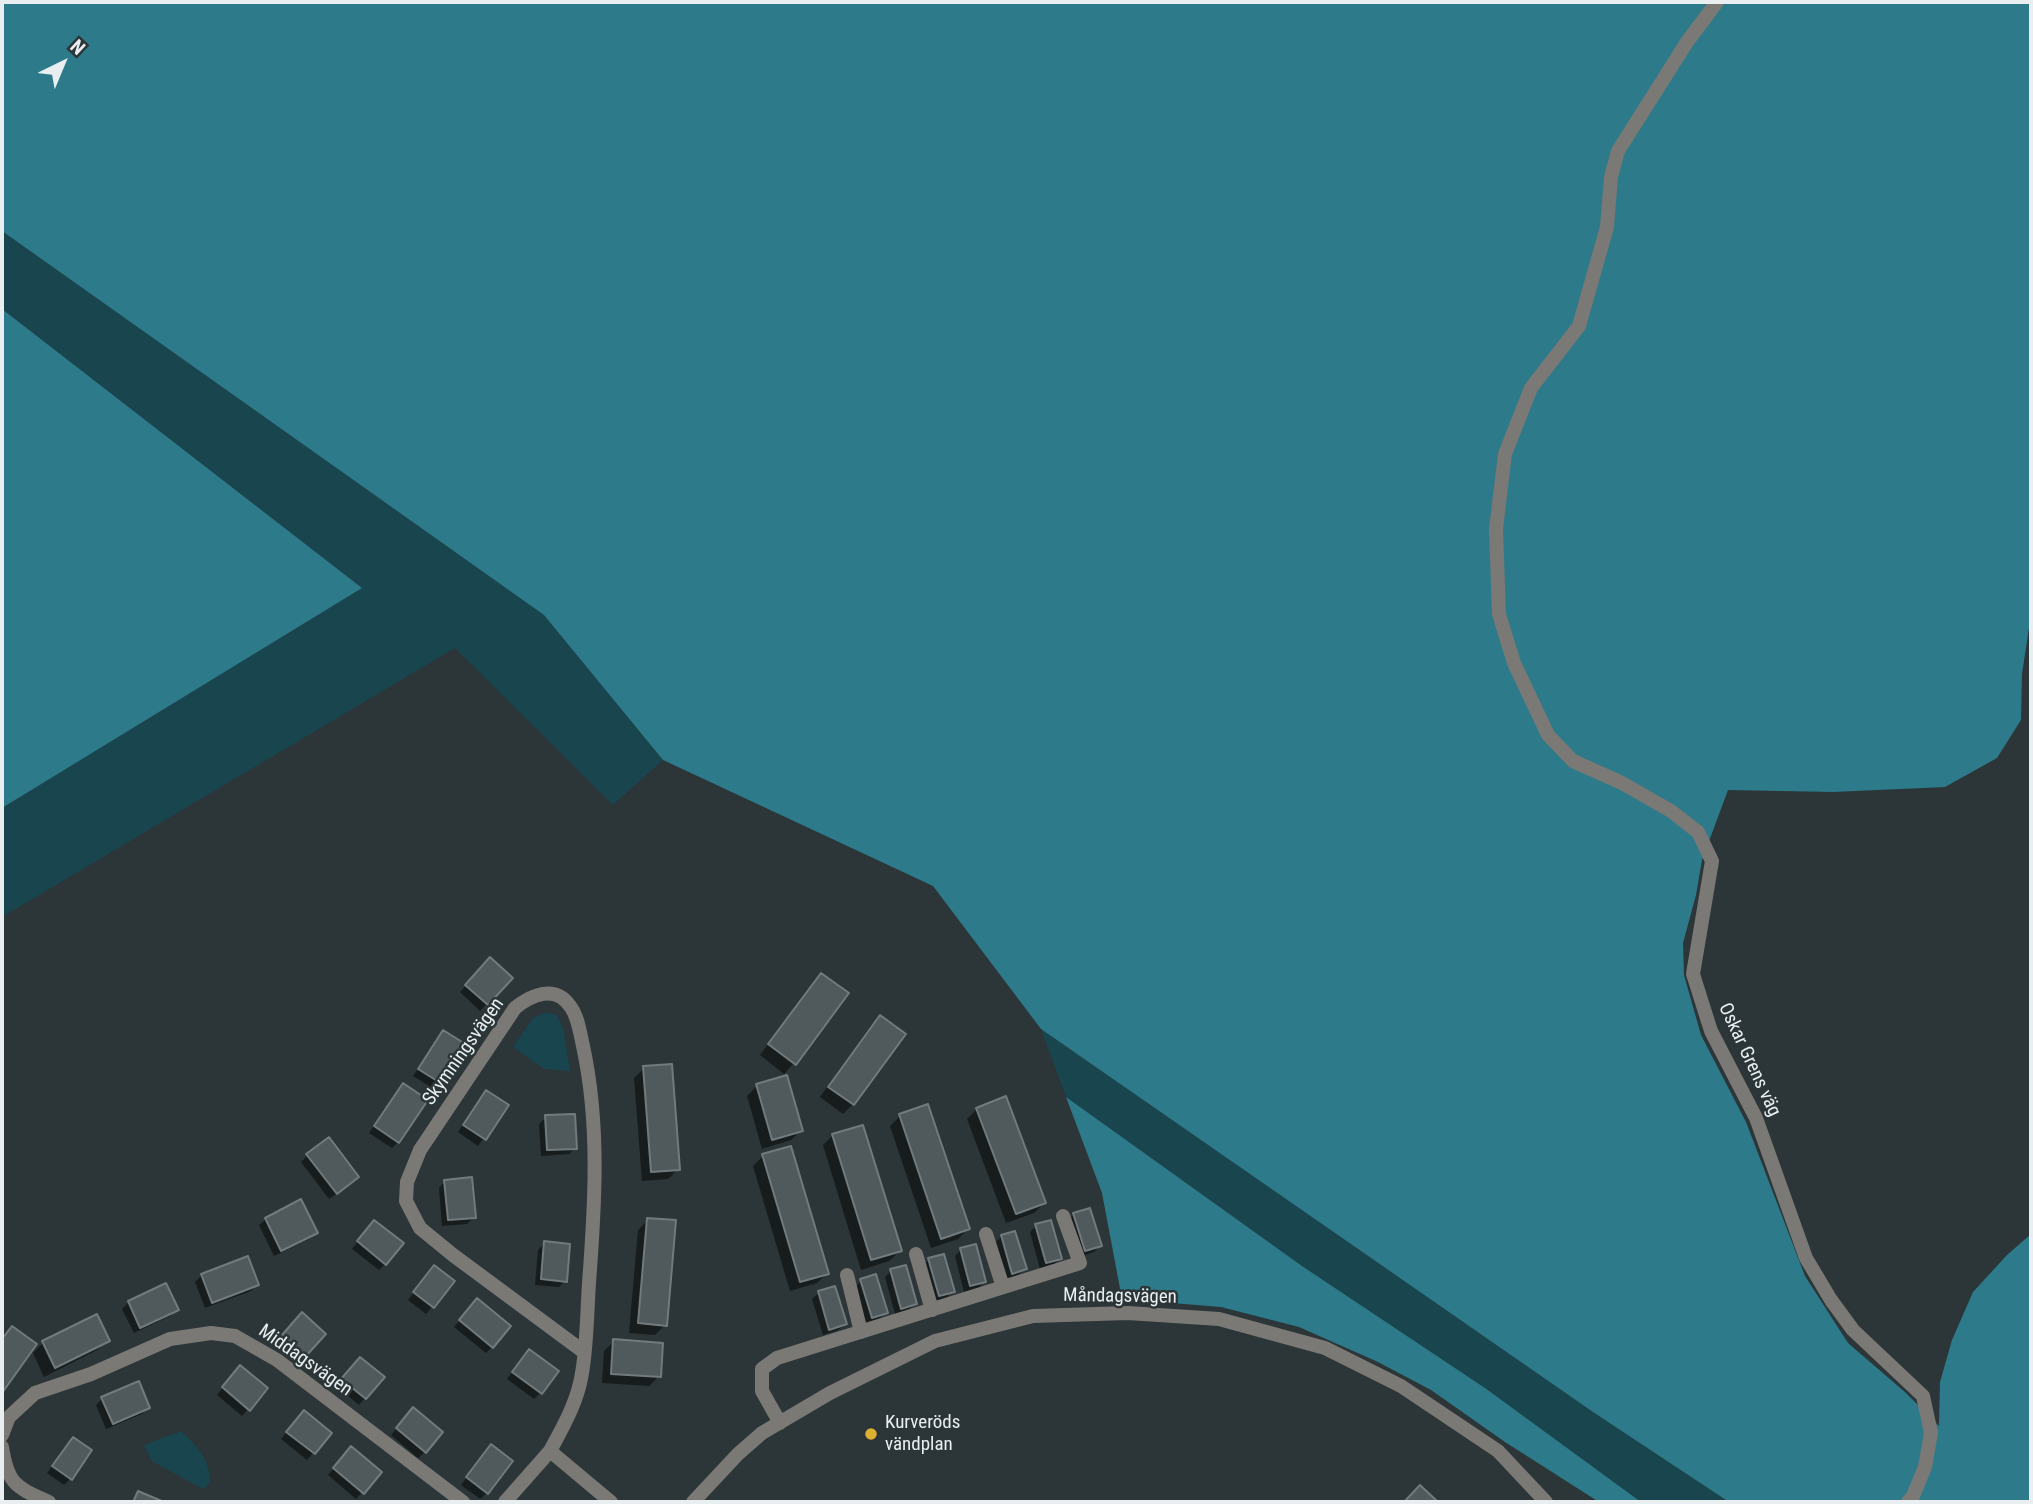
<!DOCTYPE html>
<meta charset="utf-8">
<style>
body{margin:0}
#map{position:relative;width:2033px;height:1504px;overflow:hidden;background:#2c3537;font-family:"Roboto Condensed",sans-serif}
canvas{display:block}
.frame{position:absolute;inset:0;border:4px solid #e9eff0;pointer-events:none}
.north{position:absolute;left:28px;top:28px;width:70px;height:70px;-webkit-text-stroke:5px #2c3537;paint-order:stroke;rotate:43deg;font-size:19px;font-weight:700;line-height:28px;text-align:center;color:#e9eff0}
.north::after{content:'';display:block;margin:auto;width:24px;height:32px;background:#e9eff0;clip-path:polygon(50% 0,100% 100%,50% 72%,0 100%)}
</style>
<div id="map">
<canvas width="2033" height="1504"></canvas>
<div class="frame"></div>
<div class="north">N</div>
</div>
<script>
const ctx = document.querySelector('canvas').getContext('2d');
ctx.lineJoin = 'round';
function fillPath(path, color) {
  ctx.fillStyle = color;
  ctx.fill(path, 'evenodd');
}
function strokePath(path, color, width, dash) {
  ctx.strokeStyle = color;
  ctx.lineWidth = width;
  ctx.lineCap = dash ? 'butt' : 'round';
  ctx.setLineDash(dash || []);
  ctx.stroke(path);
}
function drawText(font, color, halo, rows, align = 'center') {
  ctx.font = font + ' "Roboto Condensed",sans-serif';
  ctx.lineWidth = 5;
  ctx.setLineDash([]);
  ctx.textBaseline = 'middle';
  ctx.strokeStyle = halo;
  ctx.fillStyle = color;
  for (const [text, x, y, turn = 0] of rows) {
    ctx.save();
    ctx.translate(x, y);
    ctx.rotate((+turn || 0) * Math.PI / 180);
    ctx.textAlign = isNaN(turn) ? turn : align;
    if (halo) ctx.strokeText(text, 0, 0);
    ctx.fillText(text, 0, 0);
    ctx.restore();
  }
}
const green = new Path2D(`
 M2 231 544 615 663 760 613 805 455 648 2 917V808L362 588 2 309Z
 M546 1012 557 1015 564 1031 570 1071 544 1069 513 1047 533 1018Z
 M1041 1029 1593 1412 1729 1502H1641L1485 1388 1302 1266 1066 1097Z
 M181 1431C198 1448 210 1458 210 1483L203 1489 152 1461 144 1445Z`);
const forest = new Path2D(`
 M2 2H2031V625L2029 628 2022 674 2021 720 1997 758 1945 787 1833 792 1728 790 1702 860 1696 895 1683 943 1684 975 1701 1035 1746 1122 1805 1276 1848 1343 1906 1393 1939 1426 1940 1382 1952 1340 1973 1292 2007 1255 2031 1234V1502H1729L1593 1412 1041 1029 933 886 663 760 544 615 2 231Z
 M2 309 362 588 2 808Z
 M1066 1097 1302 1266 1485 1388 1641 1502H1599L1505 1442 1431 1390 1378 1362 1299 1327 1221 1307 1122 1299 1102 1193Z`);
const shadow = new Path2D(`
 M490 959 510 978 480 1011 460 992Z
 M822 975 794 1063 784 1074 760 1055 812 985Z
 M880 1017 904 1034 853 1104 843 1114 820 1097 870 1027Z
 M443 1032 465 1045 434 1089 413 1076Z
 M644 1068 678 1169 668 1179 642 1181 634 1078Z
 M403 1085 398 1142 392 1148 369 1133Z
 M757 1086 801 1130 791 1140 762 1149 747 1096Z
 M486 1092 506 1106 478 1146 458 1132Z
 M977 1109 1044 1203 1034 1213 1006 1223 967 1119Z
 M900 1116 968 1229 958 1239 931 1248 890 1126Z
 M546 1117 575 1148 569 1154 541 1156 539 1124Z
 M833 1135 900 1251 889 1261 861 1270 823 1145Z
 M308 1155 351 1183 329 1199 301 1162Z
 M763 1156 827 1273 817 1283 790 1291 753 1166Z
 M445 1181 474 1217 467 1224 442 1226 439 1188Z
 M1074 1214 1100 1246 1094 1252 1079 1257 1068 1221Z
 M266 1219 316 1232 309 1239 274 1256 259 1225Z
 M648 1220 665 1325 655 1335 629 1333 638 1230Z
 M1036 1226 1060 1258 1054 1265 1040 1269 1030 1232Z
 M368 1228 385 1264 379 1270 352 1249Z
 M1014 1233 1025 1269 1018 1275 1006 1279 995 1243 1001 1237Z
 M545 1243 565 1281 559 1287 535 1285 538 1250Z
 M961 1250 984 1282 978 1288 964 1292 955 1256Z
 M929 1260 953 1291 946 1298 933 1302 922 1266Z
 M891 1271 915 1304 908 1310 895 1314 885 1277Z
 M428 1274 452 1282 426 1314 408 1300Z
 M202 1275 257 1285 251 1291 205 1308 195 1282Z
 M861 1281 886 1312 879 1319 865 1323 855 1287Z
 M165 1285 177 1310 170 1316 134 1333 122 1309 129 1302Z
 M819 1293 845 1324 838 1330 823 1335 812 1299Z
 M471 1307 492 1347 486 1353 454 1327Z
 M96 1317 108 1340 97 1350 44 1377 33 1353 43 1343Z
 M296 1321 305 1355 299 1361 277 1342Z
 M614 1341 659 1376 649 1386 602 1383 604 1351Z
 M523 1358 540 1393 534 1399 507 1379Z
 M354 1365 382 1378 359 1405 336 1386Z
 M234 1374 248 1409 242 1416 217 1395Z
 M102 1399 148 1408 142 1414 106 1429 96 1405Z
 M407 1416 425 1452 418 1458 391 1435Z
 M297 1418 330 1433 307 1460 281 1439Z
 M73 1439 70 1479 64 1485 47 1473Z
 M485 1453 487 1493 480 1499 461 1485Z
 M345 1455 362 1492 356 1499 328 1475Z`);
const building = new Path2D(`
 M490 957 513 978 488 1005 465 985Z
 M821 973 849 993 796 1065 768 1044Z
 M880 1015 906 1034 854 1105 828 1087Z
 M443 1030 467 1045 442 1084 418 1069Z
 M672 1064 680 1170 651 1172 643 1066Z
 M787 1075 803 1131 772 1140 756 1084Z
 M403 1083 428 1100 399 1143 374 1126Z
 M486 1090 509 1105 486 1140 463 1125Z
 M1006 1096 1046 1203 1016 1214 976 1108Z
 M928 1104 970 1229 941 1239 899 1114Z
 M575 1114 577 1149 547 1150 545 1115Z
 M863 1125 902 1251 871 1260 832 1134Z
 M329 1137 359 1177 337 1194 306 1154Z
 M791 1146 829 1274 800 1282 762 1154Z
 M472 1177 476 1218 448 1220 444 1180Z
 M301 1199 318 1233 281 1251 265 1218Z
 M1090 1208 1102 1246 1085 1251 1073 1213Z
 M647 1218 676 1220 667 1326 638 1323Z
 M374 1220 404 1243 386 1265 357 1241Z
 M1051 1220 1062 1259 1046 1263 1035 1224Z
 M1015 1231 1027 1269 1012 1274 1001 1235Z
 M544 1241 570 1244 567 1282 541 1279Z
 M976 1244 986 1282 970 1286 960 1248Z
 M944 1254 955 1292 939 1296 928 1258Z
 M248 1256 259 1285 212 1303 201 1274Z
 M434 1265 455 1281 434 1308 413 1292Z
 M906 1265 917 1304 901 1309 890 1269Z
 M876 1274 888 1313 872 1318 860 1279Z
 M166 1283 179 1310 140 1328 128 1301Z
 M835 1286 847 1324 829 1330 818 1291Z
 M477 1298 511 1326 493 1348 459 1320Z
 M302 1312 326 1334 306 1356 282 1335Z
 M97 1314 110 1341 55 1368 42 1341Z
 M12 1326 37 1344 2 1393V1339Z
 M613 1339 663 1343 661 1377 611 1374Z
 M529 1349 559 1371 542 1394 512 1372Z
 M360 1357 385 1377 366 1399 341 1379Z
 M240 1365 268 1388 250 1411 222 1387Z
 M139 1381 150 1408 113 1424 101 1397Z
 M413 1407 443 1432 426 1453 396 1428Z
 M304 1410 332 1433 315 1454 286 1432Z
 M73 1437 92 1450 72 1480 52 1466Z
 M491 1444 513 1461 488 1494 466 1477Z
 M351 1446 382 1472 364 1494 333 1468Z
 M1420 1485 1438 1502H1404Z
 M138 1491 164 1502H133Z`);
const street = new Path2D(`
 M1717 2 1687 42 1618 151 1611 177 1607 227 1579 326 1531 388 1505 454 1496 529 1499 614 1514 663 1548 735 1573 761 1622 783 1671 811 1698 832 1712 861 1693 974 1711 1031 1756 1118 1806 1258 1831 1300 1853 1330 1923 1396 1931 1433 1925 1467 1913 1496 1908 1502
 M986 1234 1003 1287
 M916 1254 932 1310
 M847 1275 861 1332
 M584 1352 453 1255 420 1228 406 1201 407 1182 420 1150 515 1008C531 995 555 984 570 1006 578 1016 580 1033 583 1046 600 1124 595 1204 589 1283 587 1313 587 1344 582 1373 578 1401 563 1427 550 1451L611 1502
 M780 1423 762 1391V1369L777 1358 1080 1263 1063 1216
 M2 1435 9 1417 35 1393 91 1374 170 1339 211 1333 235 1336 277 1360 463 1502
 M2 1447C8 1485 16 1487 49 1502
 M505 1502 550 1451
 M693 1502 738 1454 762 1433 830 1393 935 1341 1033 1316 1128 1313 1219 1319 1325 1348 1401 1386 1498 1451 1546 1502`);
const markers = [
 [871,1434,7,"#deb133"]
];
const streetNames = [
 ["Skymningsvägen",464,1052,-55],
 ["Oskar Grens väg",1749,1060,65],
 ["Måndagsvägen",1120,1297,1],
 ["Middagsvägen",305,1361,35]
];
const poiNames = [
 ["Kurveröds",885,1423],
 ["vändplan",885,1445]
];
fillPath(green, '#19454f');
fillPath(forest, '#2d7a8a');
fillPath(shadow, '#0007');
fillPath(building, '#50595b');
strokePath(building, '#717a7d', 2);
strokePath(street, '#7a7975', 14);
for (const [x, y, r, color] of markers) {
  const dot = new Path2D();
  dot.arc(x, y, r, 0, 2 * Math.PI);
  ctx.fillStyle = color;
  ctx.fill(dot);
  strokePath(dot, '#2c3537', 2.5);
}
drawText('19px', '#e9eff0', '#2c3537', streetNames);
drawText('19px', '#e9eff0', '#2c3537', poiNames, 'left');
</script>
